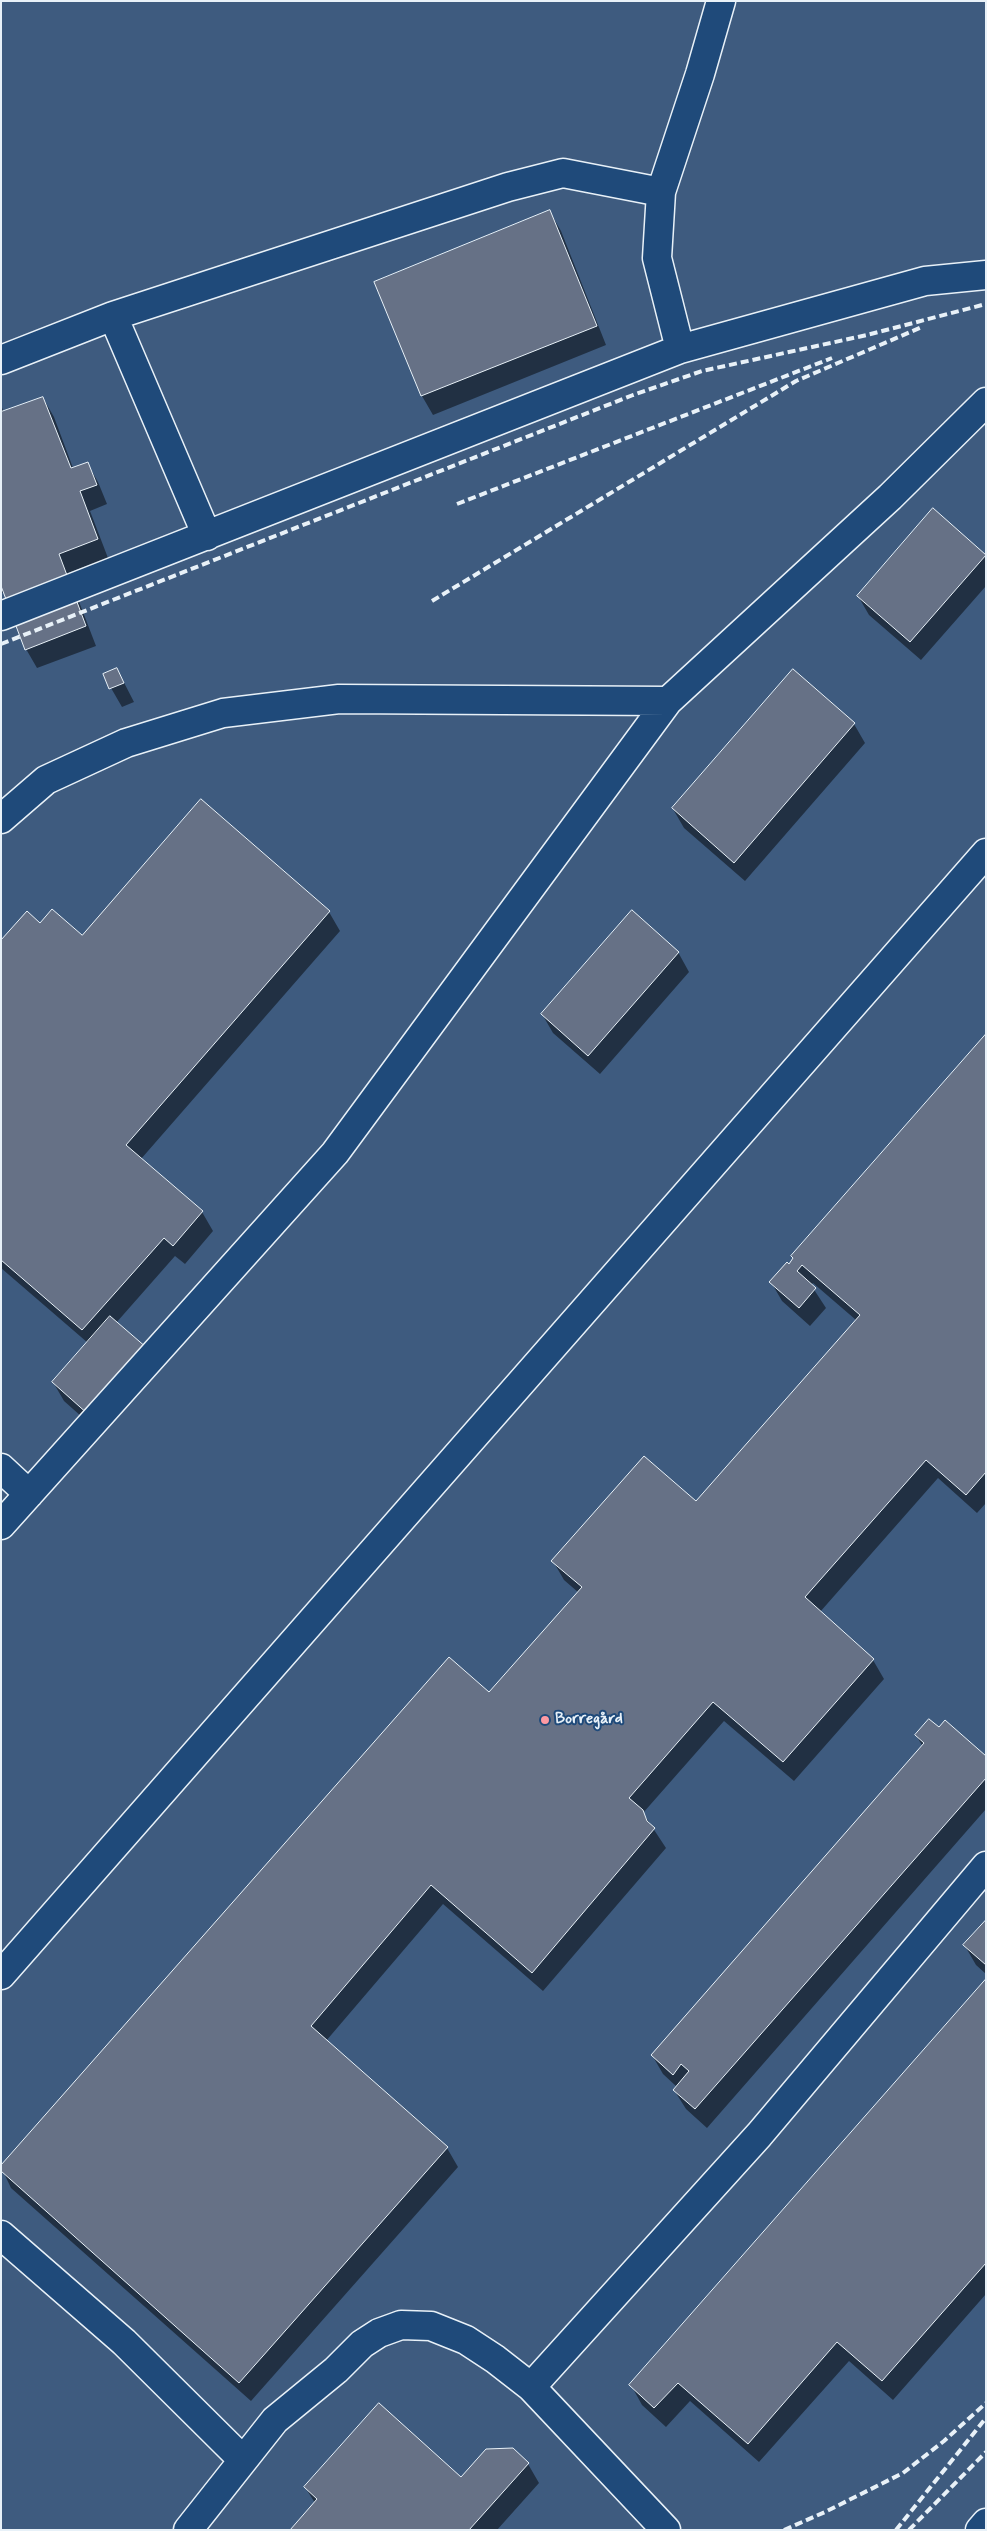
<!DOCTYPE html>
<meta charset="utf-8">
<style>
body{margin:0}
#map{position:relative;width:987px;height:2531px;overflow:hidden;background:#2d527c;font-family:Mynerve,sans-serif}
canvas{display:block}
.frame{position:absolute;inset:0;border:2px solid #e8f1f8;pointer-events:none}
</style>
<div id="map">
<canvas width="987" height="2531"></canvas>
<div class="frame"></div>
</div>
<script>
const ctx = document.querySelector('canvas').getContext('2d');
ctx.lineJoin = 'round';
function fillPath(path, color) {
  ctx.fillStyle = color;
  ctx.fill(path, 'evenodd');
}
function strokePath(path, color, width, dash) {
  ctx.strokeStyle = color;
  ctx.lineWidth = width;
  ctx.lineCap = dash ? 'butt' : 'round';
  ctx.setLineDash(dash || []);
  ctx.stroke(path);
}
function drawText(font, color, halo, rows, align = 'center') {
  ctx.font = font + ' Mynerve,sans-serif';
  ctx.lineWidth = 4;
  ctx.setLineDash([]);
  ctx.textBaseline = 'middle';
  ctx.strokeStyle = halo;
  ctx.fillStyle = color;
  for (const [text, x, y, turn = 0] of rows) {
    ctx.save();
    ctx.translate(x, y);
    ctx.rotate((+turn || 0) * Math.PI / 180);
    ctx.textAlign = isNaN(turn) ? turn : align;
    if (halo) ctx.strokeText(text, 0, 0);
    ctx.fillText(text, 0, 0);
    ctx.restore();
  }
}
const built = new Path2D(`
 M1 1H986V2530H1Z`);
const shadow = new Path2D(`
 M550 212 561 231 606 345 433 415 422 396 376 282Z
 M43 398 54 417 73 468 87 463 98 482 107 504 90 511 108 558 68 573 96 646 37 668 26 649 5 592 1 593V405L4 413Z
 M985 555 986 586 921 660 869 615 858 596Z
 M117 669 134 702 122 707 111 688Z
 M793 671 854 724 865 743 745 881 684 828 673 809Z
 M201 800 329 912 340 931 141 1159 202 1212 213 1231 185 1264 175 1256 116 1323 100 1433 64 1401 53 1382 88 1343 1 1268V942L40 925 82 937Z
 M678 952 689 972 600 1074 553 1033 542 1014Z
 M986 1036V1503L977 1513 938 1478 820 1612 873 1660 884 1679 794 1781 724 1721 643 1813 666 1848 543 1991 443 1904 326 2041 447 2148 458 2167 251 2401 11 2188 1 2167 489 1694 579 1593 564 1580 553 1561 696 1503 856 1320 813 1283 811 1285 826 1308 810 1326 782 1301 771 1282 789 1266Z
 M916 1735 986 1757V1809L707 2128 686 2109 674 2090 677 2087 663 2074 652 2055 923 1747Z
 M986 1922V1974L976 1965 965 1946Z
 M986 1981V2294L893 2400 849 2361 759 2462 690 2401 666 2427 642 2405 631 2385Z
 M528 2464 539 2483 497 2530H292L315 2503 305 2487 461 2479Z`);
const building = new Path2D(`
 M550 210 597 326 421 396 374 282Z
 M43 397 71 468 88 462 97 485 80 491 98 539 59 554 86 626 25 650 1 586V412Z
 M933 508 986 555 910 642 857 596Z
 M117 668 124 683 109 689 103 674Z
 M793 669 855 723 734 863 672 808Z
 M201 799 330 911 126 1145 203 1211 173 1246 164 1238 82 1330 1 1260V940L27 911 40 923 52 909 82 935Z
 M632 910 679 952 588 1056 541 1014Z
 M986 1034V1472L966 1495 926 1460 805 1597 874 1659 783 1762 713 1702 629 1798 643 1810 647 1821 655 1828 532 1973 431 1885 311 2026 448 2147 239 2383 1 2171V2165L449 1657 489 1692 582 1587 551 1561 644 1456 696 1501 860 1315 802 1265 797 1271 816 1288 799 1308 769 1282 787 1262 789 1264 793 1258 791 1256Z
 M110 1316 147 1348 89 1415 52 1382Z
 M929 1719 939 1727 945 1720 986 1756V1778L695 2109 673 2090 689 2071 681 2064 673 2075 651 2055 924 1743 915 1735Z
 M986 1920V1965L963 1945Z
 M986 1979V2263L882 2381 837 2342 748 2444 678 2383 654 2408 629 2385Z
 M379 2403 461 2477 486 2449 513 2448 529 2463 469 2530H290L317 2499 304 2487Z`);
const minor = new Path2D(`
 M113 316 207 536
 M680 349 657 258 661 192 700 74 721 1
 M1 360 113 316 508 187 563 173 661 192
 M1 616 680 349 925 281 986 275
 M1 819 46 780 126 743 223 713 339 699 668 701
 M1 1468 29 1494
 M1 1525 335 1153 668 701 890 497 986 402
 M1 1975 986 853
 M1 2235 124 2342 243 2460
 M531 2387 759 2135 986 1866
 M188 2530 275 2420 336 2370 362 2344 379 2333 401 2325 431 2326 466 2340 495 2359 531 2387 666 2530
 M980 2530 986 2523`);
const rail = new Path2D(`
 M457 504 832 358
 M432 601 796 381 922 327
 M1 644 633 395 702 371 867 335 986 304
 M784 2530 825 2512 903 2473 944 2441 986 2403
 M896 2530 986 2418
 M909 2530 986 2452`);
const markers = [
 [545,1720,5,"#ff9aa2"]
];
const poiNames = [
 ["Borregård",555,1720]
];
fillPath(built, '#3e5b7f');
fillPath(shadow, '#0007');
fillPath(building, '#667186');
strokePath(building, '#e8f1f8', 1);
strokePath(minor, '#e8f1f8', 31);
strokePath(minor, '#1f4a7a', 28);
strokePath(rail, '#e8f1f8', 4, [8, 4]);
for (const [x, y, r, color] of markers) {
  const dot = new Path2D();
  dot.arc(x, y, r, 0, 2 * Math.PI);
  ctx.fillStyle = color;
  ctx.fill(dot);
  strokePath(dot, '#1f4a7a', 2);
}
drawText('bold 16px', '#e8f1f8', '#1f4a7a', poiNames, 'left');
</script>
